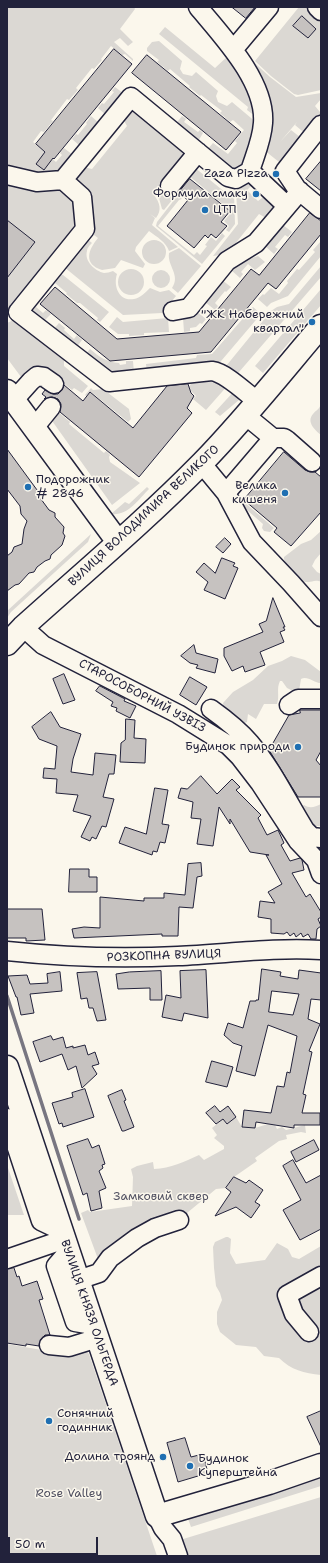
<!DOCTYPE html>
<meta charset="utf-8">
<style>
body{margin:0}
#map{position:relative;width:328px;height:1563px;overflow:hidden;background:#fbf7ec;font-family:"Shantell Sans",sans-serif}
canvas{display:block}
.frame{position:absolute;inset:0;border:8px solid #22223b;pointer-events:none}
.scale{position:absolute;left:8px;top:1537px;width:90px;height:18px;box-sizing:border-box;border:2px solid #22223b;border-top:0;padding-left:5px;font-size:12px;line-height:14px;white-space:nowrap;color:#22223b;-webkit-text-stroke:3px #fbf7ec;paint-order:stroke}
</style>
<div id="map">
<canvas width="328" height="1563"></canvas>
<div class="frame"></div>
<div class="scale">50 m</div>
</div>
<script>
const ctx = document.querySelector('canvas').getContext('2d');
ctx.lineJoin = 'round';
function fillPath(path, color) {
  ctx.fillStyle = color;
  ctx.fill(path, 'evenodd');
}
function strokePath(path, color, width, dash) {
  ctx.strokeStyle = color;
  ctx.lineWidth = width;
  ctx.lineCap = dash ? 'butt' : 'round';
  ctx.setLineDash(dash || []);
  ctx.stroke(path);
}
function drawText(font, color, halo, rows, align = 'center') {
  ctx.font = font + ' "Shantell Sans",sans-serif';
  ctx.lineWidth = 3;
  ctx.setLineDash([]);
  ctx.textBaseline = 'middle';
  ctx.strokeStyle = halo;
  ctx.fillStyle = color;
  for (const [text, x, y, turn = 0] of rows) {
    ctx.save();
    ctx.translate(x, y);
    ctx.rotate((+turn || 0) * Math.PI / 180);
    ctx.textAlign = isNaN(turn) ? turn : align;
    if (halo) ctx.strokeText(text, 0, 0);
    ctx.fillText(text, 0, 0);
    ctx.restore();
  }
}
const green = new Path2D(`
 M7 7H134L135 9 120 29 133 42 128 46 120 38 114 42 133 59V61L125 54 122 55 111 46 101 59 102 60 94 69 92 68 76 88 78 90 69 100 67 99 51 120 53 121 44 132 41 131 33 142 56 162 62 155 60 153 64 148 73 155 59 172 43 175 7 169Z
 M299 7H309L321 17V90L298 95 294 94 271 76 255 61Z
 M165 27 215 68 229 55 240 69 259 119 247 110 248 107 159 34Z
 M159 41 182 61 180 69 183 74 192 76 196 72 218 91 216 96 218 102 227 106 232 102 257 123 248 158 238 169H230L207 150 213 143 228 154 237 143 235 141 244 130 233 120 230 122 220 113 222 111 201 95 200 96 189 87 190 86 170 69 168 71 157 62 159 60 147 51V48L152 42Z
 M246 55 270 77 296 97 321 93V99L315 106 320 112 321 118 308 136 295 125 297 122 280 142 291 130 305 141 284 166 264 150Z
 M115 87 123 93 106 115 98 108 102 103 104 104 114 92 112 91Z
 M132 107 185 151 186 155 165 184 177 194 164 210 162 209 159 198 155 194 154 195C160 203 162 210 156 218L150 214 155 218 152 225 178 247 169 251C166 242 157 237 149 231L136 247 135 251 145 264 143 268 121 260 115 268 102 270C83 264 88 250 98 238L90 232 75 177 83 167 92 169 127 126 123 119Z
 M91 116 99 123 80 146 72 139 76 134 78 135 87 124 86 123Z
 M182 116 186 119 184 122 198 132 200 130 203 133 197 143 175 125Z
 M194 167 231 197 234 193 235 224 229 232 226 230 229 226 224 221 230 214V210L188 175Z
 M7 180 59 187 76 197 81 224 16 305 7 312Z
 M243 183 252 185 247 190 258 201 266 195 277 205 266 218 259 214 227 254 213 256 238 224 236 191Z
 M178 195 182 199 179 200 158 226 194 255 197 252 200 255 207 246 205 245 211 237 216 241 222 233 225 236 202 264 156 226 157 222Z
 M283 225 292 232 288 237 285 235 275 247 278 249 274 254 265 246Z
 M87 239 92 243C90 245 87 248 87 251 84 261 95 271 104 273 107 273 110 272 113 271L117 274C113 286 119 302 134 299 140 298 146 292 150 288L160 292 169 290 176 296 162 313 123 315 64 267Z
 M142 252a12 12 0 1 1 24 0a12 12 0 1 1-24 0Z
 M321 241V256L288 296 271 303 267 307 258 299 263 294 264 295 271 288 279 294 288 283 287 281 297 269 299 270 315 252 313 250Z
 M179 248 201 266 178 293 172 288C181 275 167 266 169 253Z
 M258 256 265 262 255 270 248 264 241 272 243 274 240 278 231 270 237 263Z
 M321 266V277L233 379 222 371 271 311 277 307 289 304Z
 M118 282a13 13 0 1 1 26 0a13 13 0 1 1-26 0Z
 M152 279a9 9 0 1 1 18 0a9 9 0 1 1-18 0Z
 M60 274 63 275 109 312 100 322 97 320 98 318 80 303H77L66 294 67 293 55 283 36 307 43 313 46 310 51 314 43 322 34 315 31 307Z
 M222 280 231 287 226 292 225 291 215 303 218 306 215 310 205 302Z
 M321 289V305L263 373 255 366Z
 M253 307 261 314 216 367 147 374 146 364 196 358 197 355 212 354Z
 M196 311 206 319 202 324 200 323 196 327 190 328V331L184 332 183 318H191Z
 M117 317 123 322 168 318 169 332 144 333V335L129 336V334H118L109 327Z
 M16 319 64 357V366L88 386 82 393 74 388 72 390 45 369 24 381 7 358V323Z
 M59 323 65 328 64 330 74 339 77 335 82 340 76 348 53 330Z
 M90 349C99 357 107 362 119 363L120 365 126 364V361H133L134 373 110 375 85 355Z
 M203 375 229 384 206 410 193 399 196 396 188 388 191 384 186 378Z
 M91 388 93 390 103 389 129 409 131 419 128 422 91 392 86 396 85 395Z
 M236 389 240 397 239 400 220 416 215 412Z
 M321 404V435C315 430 306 422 313 414 316 410 319 410 321 404Z
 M56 410 70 422 69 424 104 453 106 451 110 455 109 457 110 462 140 483 112 505 50 418Z
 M147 487 149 489C138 500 128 516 111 514L125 502 129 504Z
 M243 501 274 528 270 532 264 531 262 528 263 524 240 504Z
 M321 531V553L315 560 312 566 317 572 321 574V582C314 579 312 583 306 582 298 582 283 564 284 557L301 544 311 540Z
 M91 534 88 542 11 612 7 618V611Z
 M291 656 305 660 321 672V683C314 683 307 675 301 679L299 691 295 692 287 688 282 681H280C276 689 280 696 277 704H264L256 719 248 714 247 722 242 724 234 715 224 709 223 703 233 692 253 680 268 666 282 661Z
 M321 804V826H312L301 807 304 805C310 809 315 807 321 804Z
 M236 1117 242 1127 255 1128 268 1124 275 1125 277 1129 282 1127 286 1130 305 1125 306 1133 301 1132 286 1135 287 1139 279 1141 255 1158 257 1161 234 1177 226 1188 216 1189 164 1232 118 1258 105 1278 81 1213 88 1210 90 1212 132 1206 133 1177 131 1169 137 1166 153 1162 154 1169C171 1168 184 1162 199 1155L204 1160 224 1149V1146L214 1138 217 1135 212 1128 223 1119 227 1124Z
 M7 1165 24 1215H7Z
 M226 1237H228L231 1239 230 1253 236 1264 265 1260 277 1243 288 1249 292 1257 299 1259 321 1246V1375C304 1373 291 1370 279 1358L264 1356 256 1347 236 1345 220 1332 217 1324V1312L222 1300 220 1293 216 1286 214 1268 213 1247 215 1242Z
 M7 1344 65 1354 85 1350 89 1354 157 1556H7Z
 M321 1475V1486L191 1527 187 1516Z
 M321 1497V1556H185L180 1540Z`);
const stream = new Path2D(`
 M7 996 79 1219`);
const building = new Path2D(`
 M232 7H255L246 18Z
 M302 16 316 29 308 38 293 26Z
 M114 49 132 64 54 159 53 158 44 170 36 164 45 152 36 144Z
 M147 55 241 132 226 150 132 73Z
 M321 161V191L306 179Z
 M190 179 230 211 221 222 227 226 216 238 211 234 208 238 205 235 194 248 167 226 188 200 185 198 187 195 181 190Z
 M310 213 321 221V234L276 289 268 283 211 352 110 361 40 304 55 287 117 339 199 332 251 269 259 275Z
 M7 220 35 242 7 278Z
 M188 384 191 393 194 396 187 408 192 413 139 477 60 412 61 404 58 399 52 397 44 399 46 397 42 394 45 390 53 394H58L62 390 64 385 83 401 90 392 133 428 167 386Z
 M7 449 40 494 38 495 49 510 55 513V517L64 527 63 533 65 536 62 545 51 555 50 559 45 561 37 567 34 572 29 573 19 584 15 585 7 591V556L12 552 14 547 22 544 24 529 27 521 21 514 20 506 7 489Z
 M284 452 305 470 310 472H315L321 477V512L291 546 274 532 277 528 244 500Z
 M225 538 231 544 223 553 216 547Z
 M222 558 235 563 233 566 238 568 225 599 204 590 208 582 196 572 204 563 215 573Z
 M273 598 285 627H283L285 630 280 632 284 642 260 652 265 665 245 672 243 666 232 671 224 656V648L263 632 259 624 266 621Z
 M194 645 196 653 218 659 215 673 196 668 198 665 190 663 181 656Z
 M64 674 75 700 63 704 53 679Z
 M190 677 207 687 196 705 180 695Z
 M100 686 125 699 124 701 136 706 130 718 116 711 117 708 111 706 113 702 96 691Z
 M300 710H321V751L316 760 321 766V797H298L269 750 289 715 300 713Z
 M51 712 60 727 81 734 73 759 71 772 93 775 95 753 116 755 114 774H109L103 797 114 799 106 827 102 826 96 839 92 837 90 841 81 837 91 816 73 811 78 795 56 793 57 779 43 778 44 768 55 769 57 746 39 739 32 727Z
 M126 719 135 720 134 738 146 739 145 763 120 762 121 743 125 740Z
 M201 776 217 794 232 779 240 787 236 790 261 815 258 818 267 835 278 830 284 843 281 845 290 861 300 858 302 860 304 870 292 873 306 897 310 894 321 912V917L318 919 321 926 317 929 316 939H311L308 934 303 937 301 933 296 937 294 933 290 936 287 932 284 934 271 933V919L258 917 260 901 275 903 268 892 282 884 266 855H269L250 852 230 819V824L219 807 213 846 197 844 201 819 191 818 193 802 178 798 181 788 187 789Z
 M155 788 168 790 162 824 169 825 165 843 160 842 157 852 153 851 152 855 119 843 125 827 146 834Z
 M201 863 202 876 197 877 193 908 179 907 178 936H162V934L74 938 72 929 84 927 100 928V897L144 901V898H164V893L185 895 188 864Z
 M70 869H89V877H97V892H69Z
 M7 909H42L45 940 26 941V938H7Z
 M262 969 281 972 280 976 298 979 299 970 321 973V1000L311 999 308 1019 320 1024 309 1051 312 1052 303 1094 306 1095 302 1113H320V1125H294V1128L256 1122 255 1128 242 1127 244 1110 271 1113 277 1086 284 1087 287 1072 290 1073 297 1036 268 1025 255 1076 236 1071 242 1046 233 1043 224 1035 228 1023 243 1028 250 1001H256V1000H258ZM272 991 299 994 293 1015 269 1012Z
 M206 970 208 1018 184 1013 182 1021 162 1017 166 995 181 998 180 971Z
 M161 971 162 1000H150V988L118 989 116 974 129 972Z
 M60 972 62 991 30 994 34 1013 21 1015 17 997H16L8 976 27 975 30 984 48 983 47 974Z
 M97 972 106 1020 97 1021 93 1008H89L87 998 81 999 77 973Z
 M51 1036 53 1040 63 1037 66 1048 73 1046V1048L85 1045 88 1055 95 1052 99 1064 92 1066 97 1074 82 1088 76 1066 68 1070 62 1054 40 1062 33 1042Z
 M212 1061 233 1067 227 1087 206 1082Z
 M85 1089 94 1117 63 1127 62 1123 59 1124 52 1103 73 1097 72 1093Z
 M122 1090 126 1100 124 1101 134 1127 124 1131H122L108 1096Z
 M215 1106 220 1112 228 1106 236 1117 227 1124 223 1119 216 1124 206 1113Z
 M88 1139 92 1148 99 1145 105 1164 102 1165 103 1168 99 1171 106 1188 99 1191 102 1208 91 1211 87 1193 83 1195 67 1146Z
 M314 1140 319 1150 296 1162 291 1152Z
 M293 1160 306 1183 321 1175V1229L300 1240 283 1210 301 1200 283 1166Z
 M234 1177 246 1183 249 1180 263 1190 255 1202 260 1205 251 1218 236 1207 215 1216 231 1192 226 1188Z
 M14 1268 17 1277 19 1276 22 1286 37 1281 43 1299 39 1300 50 1335H45L41 1339 39 1346 26 1344V1346L7 1343V1269Z
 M321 1411V1447L307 1417Z
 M185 1438 191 1457 203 1454 208 1473 178 1482 167 1443Z`);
const minor = new Path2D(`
 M198 7C223 37 266 82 263 123 262 140 255 155 250 171
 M317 7 321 11
 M233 50 269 7
 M321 125 285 171 297 189 321 209
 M7 175 37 182 63 180
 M170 186 198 152
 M173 311 189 308 227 261 256 243 300 191
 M14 400 31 381 37 376 44 377 54 384
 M257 401C245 392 226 373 212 371L109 382 18 312 85 229 82 197 63 180 131 97 228 177 236 179 250 171 287 206
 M34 428 51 407
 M273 438H284L287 440 312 462
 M202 464 226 493 252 542 291 583 321 617
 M226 493 273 438 245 415
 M23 627 43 645 178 714 228 745 240 757 260 783 298 841 316 860 321 874
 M289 705 298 699H321
 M211 709C225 719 239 730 250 743 272 769 287 801 305 830L312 837 321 838
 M7 951C64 957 121 959 178 956 225 954 274 947 321 950
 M7 1118 41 1221 62 1231
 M69 1251 56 1266 75 1322 93 1325
 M7 1259 65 1239
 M78 1280 99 1273 110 1258 137 1238 155 1228 179 1220
 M309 1332 294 1314 287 1295 321 1276
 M49 1345 69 1347 98 1338
 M157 1516 163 1528 172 1539 178 1556`);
const major = new Path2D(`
 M7 391 118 542
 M7 644 23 627C83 573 145 521 202 463 244 420 282 372 321 326
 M7 1067 157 1516 269 1483 321 1465`);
const markers = [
 [276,174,4,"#1f6fb2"],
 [256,194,4,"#1f6fb2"],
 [205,210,4,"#1f6fb2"],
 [312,322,4,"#1f6fb2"],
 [28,487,4,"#1f6fb2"],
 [285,493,4,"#1f6fb2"],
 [298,747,4,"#1f6fb2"],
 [49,1421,4,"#1f6fb2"],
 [163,1457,4,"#1f6fb2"],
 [190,1466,4,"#1f6fb2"]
];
const poiNames = [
 ["Zaza Pizza",268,174],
 ["Формула смаку",248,194],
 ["ЦТП",213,210,"left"],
 ["\"ЖК Набережний",304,315],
 ["квартал\"",304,329],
 ["Подорожник",36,480,"left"],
 ["# 2846",36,494,"left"],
 ["Велика",277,486],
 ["кишеня",277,500],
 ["Будинок природи",290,747],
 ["Сонячний",57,1414,"left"],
 ["годинник",57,1428,"left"],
 ["Долина троянд",155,1457],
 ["Будинок",198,1459,"left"],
 ["Куперштейна",198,1473,"left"]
];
const streetNames = [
 ["ВУЛИЦЯ ВОЛОДИМИРА ВЕЛИКОГО",144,516,-43],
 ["СТАРОСОБОРНИЙ УЗВІЗ",142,696,28],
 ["РОЗКОПНА ВУЛИЦЯ",164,956,-2],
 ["ВУЛИЦЯ КНЯЗЯ ОЛЬГЕРДА",89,1313,71]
];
const parkNames = [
 ["Замковий сквер",161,1197],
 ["Rose Valley",69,1494]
];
fillPath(green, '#dbd8d3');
strokePath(stream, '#787681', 3.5);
fillPath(building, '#c6c2c0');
strokePath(building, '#22223b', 1);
strokePath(minor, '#22223b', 21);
strokePath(major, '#22223b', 25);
strokePath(minor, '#fbf7ec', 18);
strokePath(major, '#fbf7ec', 22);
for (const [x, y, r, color] of markers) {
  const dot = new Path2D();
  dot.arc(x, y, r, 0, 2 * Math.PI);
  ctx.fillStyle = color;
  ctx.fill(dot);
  strokePath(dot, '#fbf7ec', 1.5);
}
drawText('12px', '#22223b', '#fbf7ec', poiNames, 'right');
drawText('12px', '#22223b', '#fbf7ec', streetNames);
drawText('12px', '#505061', '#fbf7ec', parkNames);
</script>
